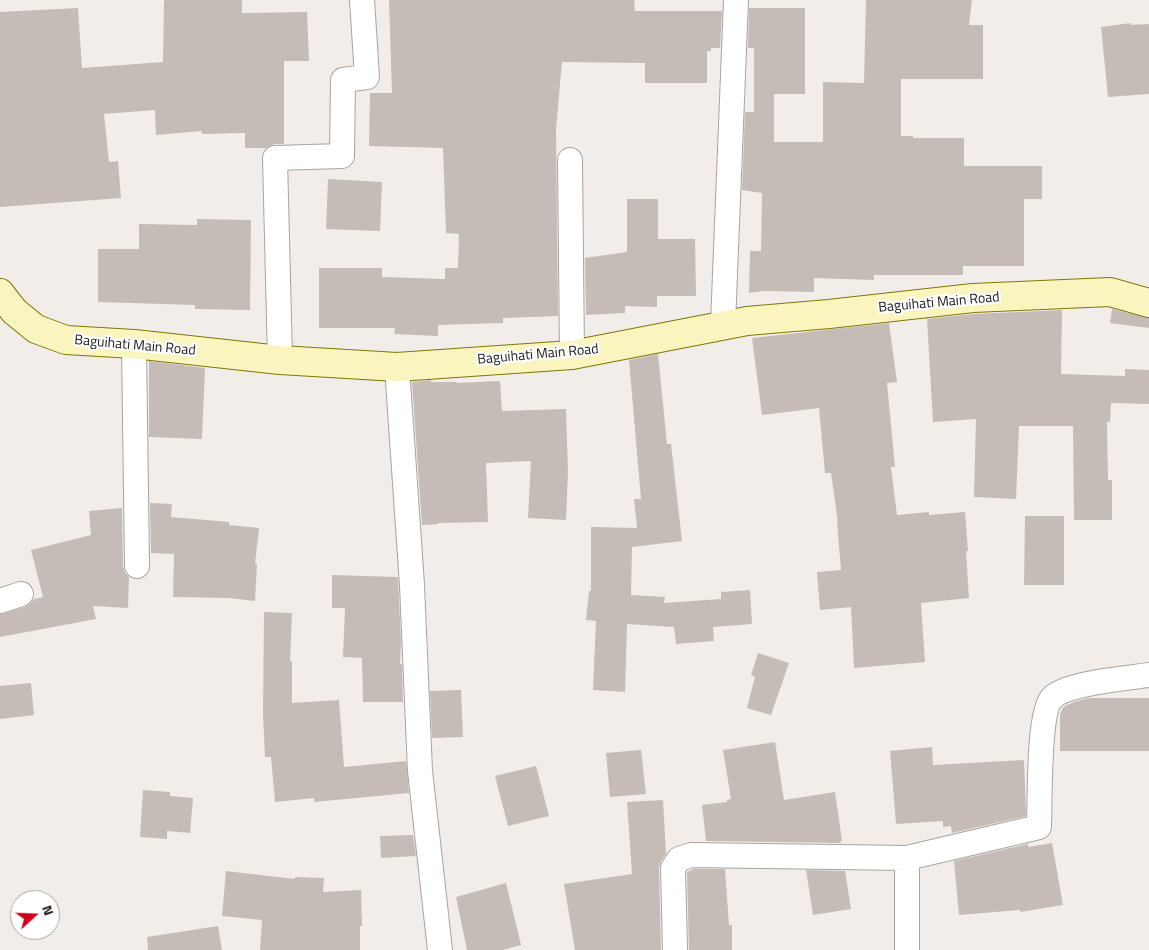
<!DOCTYPE html>
<style>
body{margin:0}
#map{position:relative;width:1149px;height:950px;overflow:hidden;background:#f2ede8;font-family:"Titillium Web",sans-serif}
canvas{display:block}
.north{position:absolute;left:10px;top:890px;width:50px;height:50px;box-sizing:border-box;background:#fff;border:1px solid #a6a6a6;border-radius:50%;rotate:70deg;font-size:14px;font-weight:700;line-height:20px;text-align:center;color:#212121}
.north::after{content:'';display:block;margin:auto;width:18px;height:22px;background:#d3001b;clip-path:polygon(50% 0,100% 100%,50% 72%,0 100%)}
</style>
<div id="map">
<canvas width="1149" height="950"></canvas>
<div class="north">N</div>
</div>
<script>
const ctx = document.querySelector('canvas').getContext('2d');
ctx.lineJoin = 'round';
function fillPath(path, color) {
  ctx.fillStyle = color;
  ctx.fill(path, 'evenodd');
}
function strokePath(path, color, width, dash) {
  ctx.strokeStyle = color;
  ctx.lineWidth = width;
  ctx.lineCap = dash ? 'butt' : 'round';
  ctx.setLineDash(dash || []);
  ctx.stroke(path);
}
function drawText(font, color, halo, rows, align = 'center') {
  ctx.font = font + ' "Titillium Web",sans-serif';
  ctx.lineWidth = 4.5;
  ctx.setLineDash([]);
  ctx.textBaseline = 'middle';
  ctx.strokeStyle = halo;
  ctx.fillStyle = color;
  for (const [text, x, y, turn = 0] of rows) {
    ctx.save();
    ctx.translate(x, y);
    ctx.rotate((+turn || 0) * Math.PI / 180);
    ctx.textAlign = isNaN(turn) ? turn : align;
    if (halo) ctx.strokeText(text, 0, 0);
    ctx.fillText(text, 0, 0);
    ctx.restore();
  }
}
const building = new Path2D(`
 M164 0H242V13L307 12 309 61H284V144H274L266 148H245V133L202 134V131L156 135 155 110 104 114 109 162 118 161 121 198 0 207V12L78 8 82 68 163 62Z
 M389 0H634L635 11H722L720 48H711V51H707V83H645V63L562 62 556 129 558 316 503 318V323L438 325V336L394 334 395 328H319V268H382V277L445 279V268H458L459 234 446 233 443 148 369 146 370 93H392Z
 M866 0H972L969 25H983V79H901V136H913V138H964V166H1042V199H1024V266H963V275H874V280L814 278V292L764 291 749 293 750 251H761L762 193 742 190 745 112H754V48H748L749 8H805V94H774V142H823V82L864 83Z
 M1131 23V25L1149 24V94L1108 97 1101 27Z
 M328 179 382 182 380 231 326 229Z
 M627 199H658V239H695L696 296H657V307L625 306V313L586 315 585 258 627 252Z
 M197 219 251 220 250 310 195 309V305L98 302V249H139V224L197 225Z
 M1112 309 1149 318V328L1110 323Z
 M1062 310 1061 374 1125 376V369L1149 370V404L1111 403 1110 422H1107L1108 480H1112V520H1074L1073 426H1019L1016 499 974 497 976 419 933 422 927 319 974 314Z
 M889 323 897 382 887 383 895 467H891L897 515 929 512V515L965 512 968 551H966L969 598 921 603 925 662 854 668 851 607 820 610 817 572 841 570 837 523H838L831 473H825L819 408 762 415 752 338Z
 M658 354 667 444H671L682 541 632 547 631 595 665 597 664 603 721 599V592L750 590 752 624 713 627 714 641 676 644 674 627 627 624 625 692 593 690 596 621 586 620 589 591H591V527L637 528 634 499H641L629 360Z
 M149 361 205 368 202 439 149 437Z
 M431 380V382H457V383L500 381 502 411 566 409 568 472 566 520 528 518 531 461 486 463 488 522 438 523V524L422 525 412 382Z
 M150 503 172 504 171 517 229 522V525L259 528 255 564H257L255 601 229 598 173 597 174 554 151 553Z
 M122 508 123 566 125 573 129 577 128 608 93 606 96 619 0 637V614L25 607 31 603 34 599 43 597 31 550 91 535 89 511Z
 M1025 516H1064V585H1024Z
 M332 575 398 577 401 643 400 664H402L403 702H363L362 658 343 657 345 608H332Z
 M264 612 292 613 290 661H292V703L339 700 344 767 406 761 409 793 314 802V798L275 802 271 757H265L263 713Z
 M758 653 789 663 771 715 747 708 755 677 751 675Z
 M31 683 34 715 0 719V686Z
 M461 690 463 737 432 738 430 691Z
 M1088 698H1149V751H1060V715L1063 707 1074 702Z
 M775 742 784 800 835 792 842 841H840L841 843 706 841 702 805 727 802V800L731 799 723 750Z
 M932 747 933 765 1024 760 1026 816 952 833 951 826 943 827V821L896 824 890 751Z
 M641 750 646 794 610 797 606 753Z
 M536 766 549 816 508 826 495 776Z
 M143 790 170 792V796L193 798 190 833 167 831V839L140 837Z
 M663 800 666 854 661 861 659 868 661 950H575L564 884 632 874 627 802Z
 M413 835 416 856 381 858 380 836Z
 M1052 843 1063 905 1020 912V910L959 915 954 861 1028 844V847Z
 M693 869H725L729 925H732V950H689L687 872Z
 M806 870 845 871 851 909 813 915Z
 M226 871 295 879V877L324 878 323 892 361 890 362 926H360V950H260L262 920 222 916Z
 M506 883 521 945 503 950H467L456 897Z
 M218 926 222 950H148L147 937Z`);
const street = new Path2D(`
 M570 160 572 355
 M723 324 736 0
 M134 344 137 566
 M280 360 275 158 342 156 343 80 367 77 362 0
 M397 367 412 585 420 771 440 950
 M0 601 21 594
 M907 858 1039 827C1040 803 1038 712 1052 698 1066 683 1128 678 1149 675
 M675 950 673 868 679 859 691 855 907 858V950`);
const secondary = new Path2D(`
 M0 293 14 311 36 329 66 340 134 344 280 360 397 367 572 355 747 321 829 314 973 298 1110 292 1149 303`);
const streetNames = [
 ["Baguihati Main Road",939,303,-5],
 ["Baguihati Main Road",135,346,5],
 ["Baguihati Main Road",538,355,-5]
];
fillPath(building, '#c6bcb7');
strokePath(street, '#a5a5a5', 26);
strokePath(secondary, '#7c7905', 30);
strokePath(street, '#fff', 24);
strokePath(secondary, '#faf5be', 28);
drawText('14px', '#212121', '#fff', streetNames);
</script>
